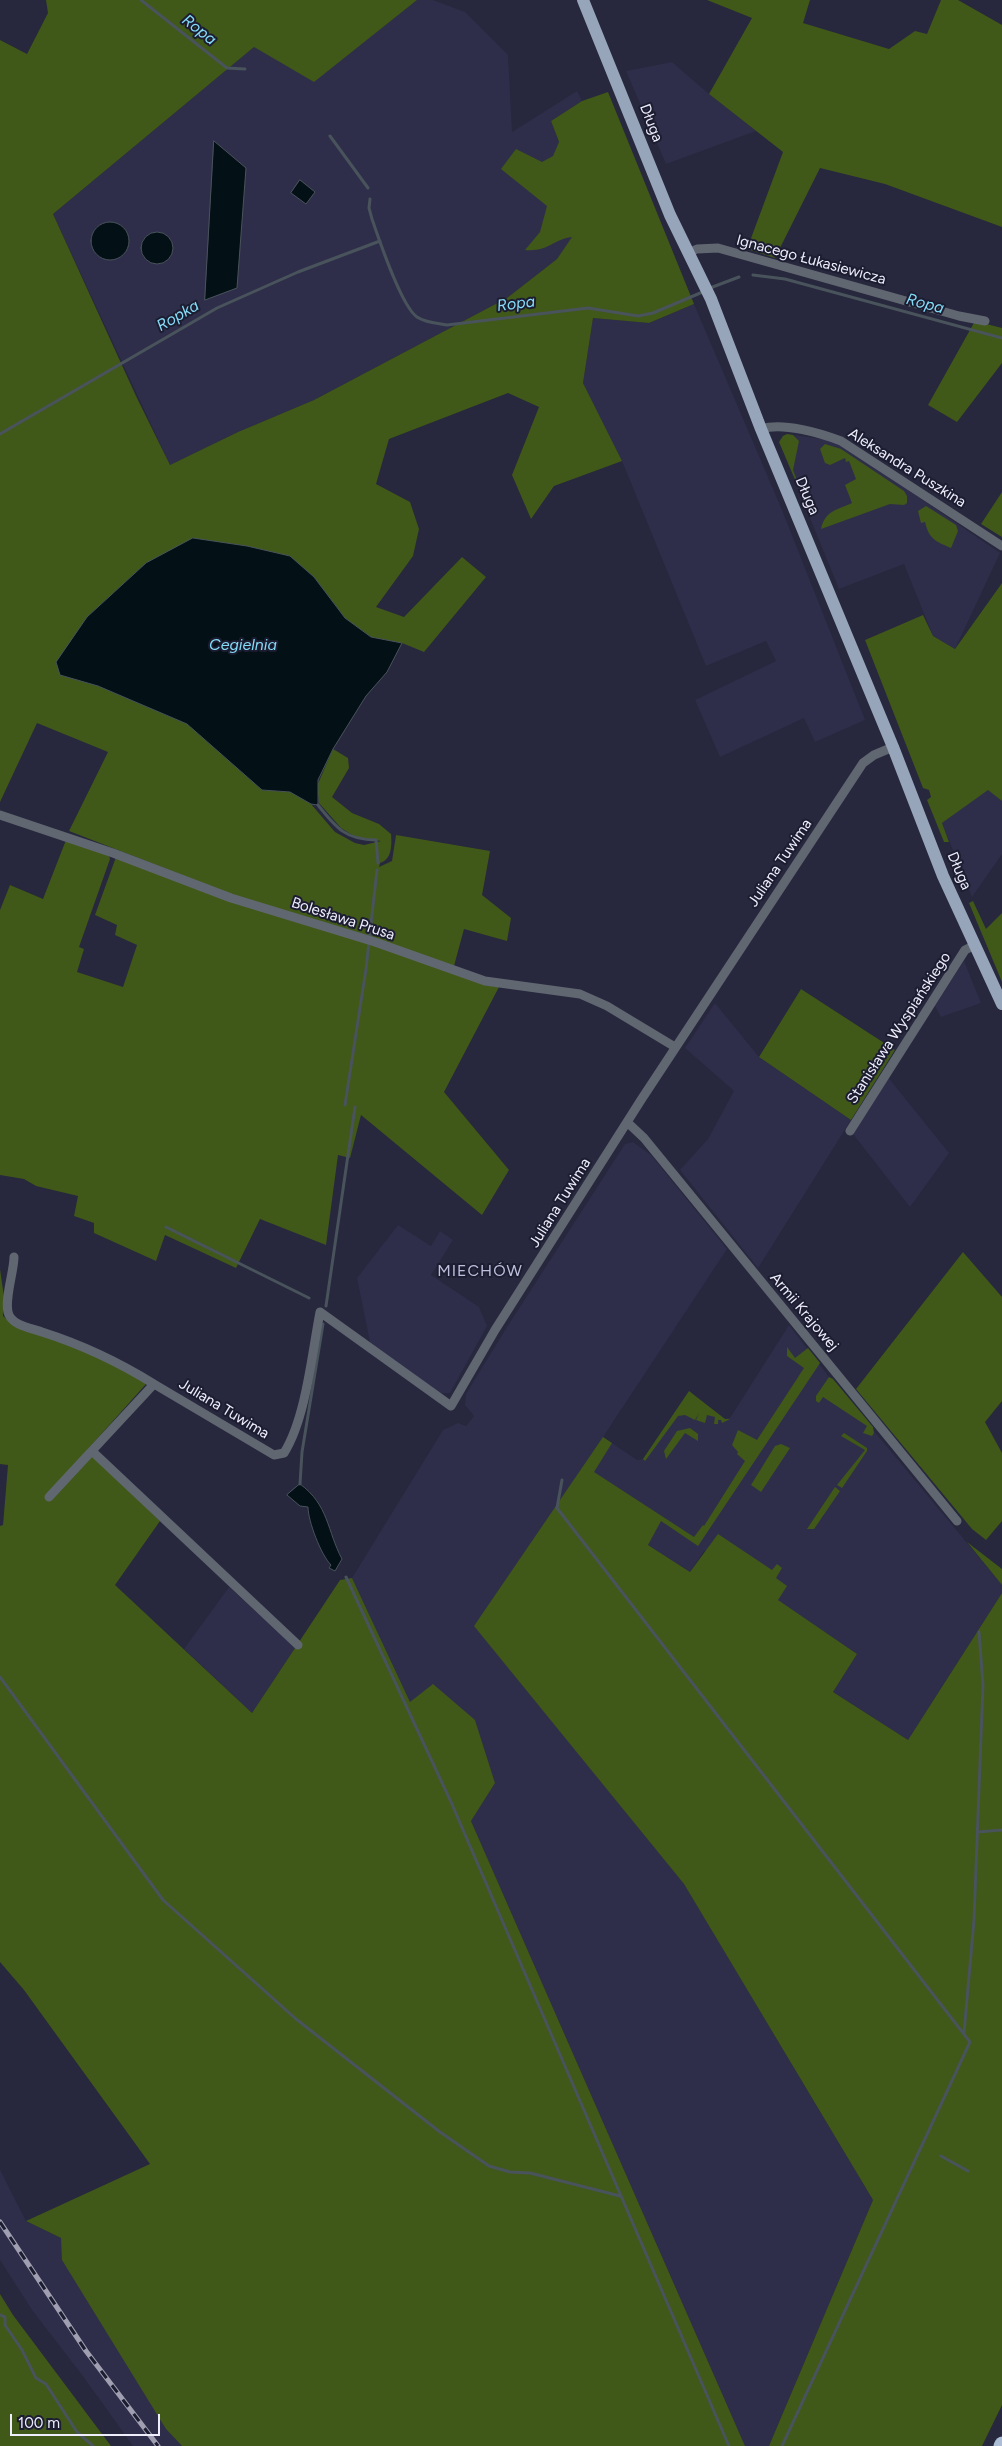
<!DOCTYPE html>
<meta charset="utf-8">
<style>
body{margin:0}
#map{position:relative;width:1002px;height:2446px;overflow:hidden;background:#27273d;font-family:Figtree,sans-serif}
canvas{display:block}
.scale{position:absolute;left:10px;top:2414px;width:150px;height:22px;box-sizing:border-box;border:2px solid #ededfc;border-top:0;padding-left:6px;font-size:15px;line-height:18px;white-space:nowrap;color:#ededfc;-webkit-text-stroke:4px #1d1d32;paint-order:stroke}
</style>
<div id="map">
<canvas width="1002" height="2446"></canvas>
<div class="scale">100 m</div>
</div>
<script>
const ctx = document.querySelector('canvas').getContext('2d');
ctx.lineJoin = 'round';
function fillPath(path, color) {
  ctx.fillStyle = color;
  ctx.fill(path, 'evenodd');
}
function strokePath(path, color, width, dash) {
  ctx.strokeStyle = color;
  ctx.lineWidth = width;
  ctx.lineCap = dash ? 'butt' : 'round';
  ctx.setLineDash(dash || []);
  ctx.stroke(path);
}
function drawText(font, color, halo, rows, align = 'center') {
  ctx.font = font + ' Figtree,sans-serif';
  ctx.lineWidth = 4;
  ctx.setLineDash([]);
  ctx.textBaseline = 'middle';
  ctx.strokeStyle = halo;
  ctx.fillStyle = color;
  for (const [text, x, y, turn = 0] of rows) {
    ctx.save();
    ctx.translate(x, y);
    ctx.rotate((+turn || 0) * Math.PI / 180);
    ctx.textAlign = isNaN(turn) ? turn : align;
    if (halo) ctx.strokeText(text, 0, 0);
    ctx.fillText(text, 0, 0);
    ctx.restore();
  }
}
const built = new Path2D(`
 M417 0H433L465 12 508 55 512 132 577 91 582 101 551 121 586 218 557 259 507 298 314 400 238 432 170 465 53 214 254 47 314 81Z
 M672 62 709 94 756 131 666 164 626 71Z
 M694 304 782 510 865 720 815 742 804 718 720 757 695 700 776 661 766 641 706 666 622 461 583 383 593 318 649 323Z
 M787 434 829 440 851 451 1000 553 955 649 933 636 904 564 839 589 779 442 783 436Z
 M988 789 1002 801V854L972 897 942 823Z
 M964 961 981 1003 941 1017 935 1006Z
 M715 1003 759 1057 851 1120 758 1268 680 1170 708 1139 734 1091 685 1048Z
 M887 1076 949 1153 910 1207 853 1134Z
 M633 1142 651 1155 727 1249 603 1437 637 1460 643 1459 689 1391 725 1419 730 1418 789 1325 829 1377 1002 1585V1593L908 1740 833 1692 857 1654 704 1551 690 1572 648 1545 660 1521 474 1625 684 1884 873 2200 769 2446H745L471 1821 495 1783 475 1720 410 1702 352 1578 443 1430 458 1423 466 1426 474 1416 465 1405 466 1394 507 1327 625 1144Z
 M398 1225 431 1246 440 1231 453 1240 431 1275 479 1307 487 1326 450 1393 434 1394 370 1342 357 1278Z
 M229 1587 295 1648 252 1713 184 1649Z
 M0 2170 26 2221 61 2238 166 2429 182 2446H133L82 2375 32 2310 0 2260Z`);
const green = new Path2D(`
 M46 0H417L314 82 254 47 53 214 136 396 170 465 238 432 314 400 507 298 557 259 572 237C551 240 549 252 525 250L540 232 547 206 501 169 516 149 542 162 553 156 559 142 551 121 582 101 608 92 694 304 649 323 593 318 583 383 622 461 554 486 531 519 512 475 539 407 508 393 389 439 376 484 410 502 419 529 413 556 376 607 404 617 462 557 486 577 424 652 402 643 371 637 345 618 314 577 194 538 146 563 87 617 60 675 98 686 187 724 262 790 290 792 311 804 335 832 355 843 364 845 381 841 357 838 341 828 319 803 317 786 333 749 348 758 349 768 332 797 352 813 379 824 391 834C392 844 392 860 380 863L379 867 392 861 396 835 490 851 482 895 511 918 507 941 464 929 454 966 484 985 499 987 444 1092 509 1170 482 1215 361 1115 350 1158 338 1155 326 1245 260 1219 236 1268 165 1235 156 1261 94 1233V1223L74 1216 78 1196 36 1186 24 1179 0 1175V910L10 885 43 899 66 840 109 855 110 859 79 947 84 949 77 972 123 987 137 945 115 935 117 925 95 915 116 857 236 896 69 831 108 752 37 723 0 802V40L27 54 48 13Z
 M707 0H810L803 23 889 49 915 31 927 34 941 0H958L1002 25V227L885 184 820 168 775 258 747 249 783 152 709 94 752 18Z
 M975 321 1002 328V363L957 422 928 405Z
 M787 434 793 435 799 441 793 470 812 519 779 442 783 436Z
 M825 444 841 449 904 491 907 496V503L904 505 890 504 821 529C825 510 838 510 852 503L845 485 856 479 849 461 846 462 845 458 830 465 825 463 820 449Z
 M1002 492V537L981 524Z
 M926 506 956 525 958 531 951 548C935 541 929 539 925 522L921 523 918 511Z
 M1002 583V801L988 790 942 823 949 842H944L927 800 931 797 929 790 923 788 865 640 923 615 933 636 955 649Z
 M973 901 986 929 1002 913V982L969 903Z
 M801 989 895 1050 851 1120 759 1057Z
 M963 1252 1002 1297V1401L985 1422 1002 1453V1521L986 1540 972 1529 856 1389Z
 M0 1269 4 1297 3 1316C25 1335 55 1338 81 1348 105 1358 126 1370 146 1384L87 1450 160 1521 115 1585 252 1713 340 1580 352 1578 410 1702 433 1684 475 1720 495 1783 471 1821 745 2446H182L166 2429 62 2260 61 2238 26 2221 150 2164 24 1990 0 1962V1526L3 1525 8 1465 0 1464Z
 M787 1347 795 1358 808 1348 820 1363 698 1546 661 1521 648 1545 690 1572 718 1534 772 1570 777 1564 782 1568 776 1578 787 1586 778 1600 857 1654 833 1692 908 1740 1002 1593V2405L982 2446H769L873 2200 684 1884 474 1626 603 1437 612 1443 594 1472 694 1537 703 1525 704 1526 745 1461 737 1454 738 1452 732 1445 738 1430 757 1440 804 1368 787 1356Z
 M829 1377 833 1379 873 1427 874 1433 872 1436 863 1433 867 1426 823 1397 819 1403 816 1401V1396Z
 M689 1391 725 1419H730L722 1423 721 1420H718V1424H714L715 1417 707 1415 705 1423 696 1420 699 1413 695 1420 685 1415 678 1416 645 1461 643 1459Z
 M690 1428 698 1434V1441L685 1433 666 1459 664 1451 677 1431Z
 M844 1433 867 1448V1451L842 1488 837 1485 865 1450 841 1436Z
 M781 1444 790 1448 761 1492 751 1485 775 1446Z
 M835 1487 840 1491 814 1529H807Z
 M967 1542 1002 1569V1585Z
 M0 2294 13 2315 111 2446H0Z`);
const water = new Path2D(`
 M214 141 246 168 237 288 205 300Z
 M300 180 315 192 306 204 291 193Z
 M91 241a19 19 0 1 1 38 0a19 19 0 1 1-38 0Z
 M141 248a16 16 0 1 1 32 0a16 16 0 1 1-32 0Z
 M193 538 247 546 290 556 314 577 345 618 371 637 402 643 387 672 366 696 333 749 318 780V805L311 804 290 792 262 790 187 724 98 686 60 675 56 662 87 617 146 563Z
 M300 1484C329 1505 327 1531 342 1559L335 1571 329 1568 331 1565C321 1555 308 1521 308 1507L300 1506 287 1495Z`);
const stream = new Path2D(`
 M141 0 227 68 245 69
 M330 136 368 188
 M370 199 369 208 372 219C379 239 401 306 417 317 426 323 436 323 447 325L588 308 638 316 653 313 705 291
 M753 275 785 279 1002 338
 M710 288 739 277
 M0 434 217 308 298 272 380 241
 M318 805C336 828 346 840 376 840L378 863
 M345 1105 366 969 377 870
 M166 1227 309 1298
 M326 1306 355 1107
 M562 1480 557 1508 970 2042 782 2446
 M300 1484 302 1452 323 1324
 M346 1577 451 1802 729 2446
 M0 1677 163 1900 296 2019 440 2132 489 2166 510 2172 530 2173 620 2196
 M978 1832 1002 1830
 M964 2033 974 1920 983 1685 979 1632
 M941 2156 968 2171
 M0 2315 5 2317V2325L22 2350 36 2378 46 2384 77 2432 93 2446`);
const street = new Path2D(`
 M688 253 697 249 718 248 959 316 985 321
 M761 429C783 422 820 433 841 441L1002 546
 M0 815 113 853 231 898 375 942 485 981 580 994 607 1006 675 1047
 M627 1122 644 1138 957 1521
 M850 1131 965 950 975 945
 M14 1257C14 1272 3 1303 9 1315 14 1326 31 1328 42 1332 83 1345 117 1361 154 1384
 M93 1452 298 1645
 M49 1497 154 1384 274 1455 284 1453C306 1418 312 1353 320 1312L451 1406 495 1330 641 1100 863 763 874 755 893 747`);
const primary = new Path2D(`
 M583 0 670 215 711 299 761 429 893 747 943 876 1002 1004`);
const highway = new Path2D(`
 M1001 2446 1002 2444`);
const rail = new Path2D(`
 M0 2222 86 2351 158 2446`);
const streetNames = [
 ["Długa",651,123,69],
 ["Ignacego Łukasiewicza",811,260,15],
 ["Aleksandra Puszkina",907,468,32],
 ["Długa",807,496,67],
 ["Juliana Tuwima",780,863,-56],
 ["Długa",959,871,67],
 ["Bolesława Prusa",343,919,18],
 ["Stanisława Wyspiańskiego",899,1028,-57],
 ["Juliana Tuwima",560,1203,-58],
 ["Armii Krajowej",804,1312,50],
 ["Juliana Tuwima",224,1409,31]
];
const waterNames = [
 ["Ropa",199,30,38],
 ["Ropa",516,304,-7],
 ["Ropa",925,304,15],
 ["Ropka",178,316,-30],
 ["Cegielnia",243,645]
];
const neighbourhoodNames = [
 ["MIECHÓW",480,1271]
];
fillPath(built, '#2f2e4a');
fillPath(green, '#405818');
fillPath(water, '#031116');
strokePath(water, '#49535b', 1);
strokePath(stream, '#49535b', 3);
strokePath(street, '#606771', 9);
strokePath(primary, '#96a5b9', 12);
strokePath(highway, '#abbed6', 15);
strokePath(rail, '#9f9fb1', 5);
strokePath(rail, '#1d1d32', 3, [9]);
drawText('15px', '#ededfc', '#1d1d32', streetNames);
drawText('italic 16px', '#85dcf7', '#1d1d32', waterNames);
ctx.letterSpacing = '1px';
drawText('16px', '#bebfdc', '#1d1d32', neighbourhoodNames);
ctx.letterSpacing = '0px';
</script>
